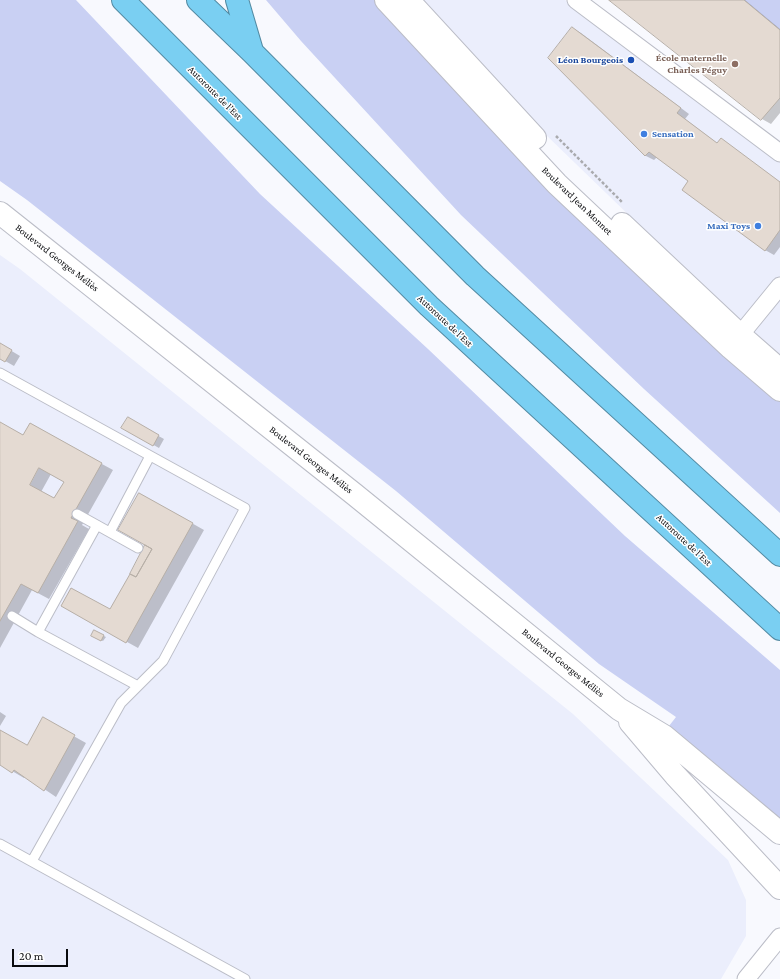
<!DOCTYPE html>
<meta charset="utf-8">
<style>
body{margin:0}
#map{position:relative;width:780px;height:979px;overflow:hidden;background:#f8f9fe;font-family:"Crimson Pro",serif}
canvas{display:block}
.scale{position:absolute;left:12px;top:949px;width:56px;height:18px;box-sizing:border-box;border:2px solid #0a0b0e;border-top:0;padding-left:5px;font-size:12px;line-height:14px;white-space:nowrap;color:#0a0b0e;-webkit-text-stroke:3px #fff;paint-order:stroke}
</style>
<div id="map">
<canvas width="780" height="979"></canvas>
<div class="scale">20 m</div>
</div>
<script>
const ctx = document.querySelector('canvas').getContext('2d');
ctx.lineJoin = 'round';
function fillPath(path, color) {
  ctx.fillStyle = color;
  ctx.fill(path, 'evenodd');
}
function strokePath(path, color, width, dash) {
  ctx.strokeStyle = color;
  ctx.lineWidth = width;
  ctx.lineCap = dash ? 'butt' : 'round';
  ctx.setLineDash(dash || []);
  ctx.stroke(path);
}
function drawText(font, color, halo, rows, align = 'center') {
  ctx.font = font + ' "Crimson Pro",serif';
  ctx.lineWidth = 3;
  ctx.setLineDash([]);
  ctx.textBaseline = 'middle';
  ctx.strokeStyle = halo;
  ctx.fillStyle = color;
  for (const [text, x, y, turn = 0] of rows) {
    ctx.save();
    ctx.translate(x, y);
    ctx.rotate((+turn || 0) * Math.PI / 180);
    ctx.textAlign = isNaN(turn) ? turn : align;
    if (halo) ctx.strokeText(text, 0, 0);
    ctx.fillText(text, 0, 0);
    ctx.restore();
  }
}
const built = new Path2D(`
 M421 0H565L780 159V359L764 346 544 133Z
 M0 255 20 269 573 714 728 860 746 900V936L721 979H0Z`);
const green = new Path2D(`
 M0 0H76L260 194 428 349 625 536 780 670V820L723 770 669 726 676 717 599 664 396 491 27 200 0 181Z
 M266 0H377L780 399V513L644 389 461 215 301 41Z
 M744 0H780V30Z`);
const shadow = new Path2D(`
 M610 0H745L780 29V113L771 124 762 119Z
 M572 28 581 33 689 114 685 119 718 144 780 182V247L774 255 765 250 690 181 657 157 654 160 646 156 550 58Z
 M0 344 20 356 14 366 0 358Z
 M128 419 164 439 159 448 123 428Z
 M0 423 24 436 30 425 113 470 82 525 89 529 49 599 32 590 0 648ZM51 474 65 482 54 500 41 492Z
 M140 494 204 530 138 648 62 606 110 611 147 545Z
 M94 631 106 637 103 641 92 635Z
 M0 712 6 716 0 726Z
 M43 719 86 743 56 797 25 776 24 778 0 764V731L28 747Z`);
const building = new Path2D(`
 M609 0H744L780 30V98L761 120Z
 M572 27 681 108 677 113 717 143 721 138 780 182V230L765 251 682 190 688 181 649 152 645 156 548 58Z
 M0 343 12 350 5 362 0 359Z
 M128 417 159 435 153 446 121 428Z
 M0 422 23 435 30 423 102 463 71 518 78 521 38 593 21 584 0 621ZM39 468 64 482 54 498 30 485Z
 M139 493 193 523 126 643 61 606 71 588 110 609 130 574 136 577 152 549 118 530Z
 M145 545 152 549 136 577 130 574Z
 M94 630 104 635 101 641 91 636Z
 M43 717 75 735 44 791 14 770 12 773 0 765V730L27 745Z`);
const path = new Path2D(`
 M556 136 623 203`);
const lane = new Path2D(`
 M0 373 245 508 163 661 121 703 32 861
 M77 514 138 548
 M110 532 150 456
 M12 616 38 632 138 686
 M38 632 97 525
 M0 844 245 979`);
const street = new Path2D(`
 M576 0 780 153
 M740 335 780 286
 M746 979 780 937`);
const secondary = new Path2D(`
 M386 0 557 184 731 348 780 390
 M408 0 535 138
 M0 213 354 494 619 709 664 736 780 833
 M622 224 740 335 780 370
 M630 722 675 775 780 888`);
const highway = new Path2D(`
 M123 0 429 306 780 629
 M198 0 252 52 475 276 780 555
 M237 0 252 51`);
const markers = [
 [631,60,4,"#1a4fb4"],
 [735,64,4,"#8d6e63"],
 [644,134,4,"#3f7fe0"],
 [758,226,4,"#3f7fe0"]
];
const educationNames = [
 ["École maternelle",727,58],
 ["Charles Péguy",727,70]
];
const transitNames = [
 ["Léon Bourgeois",623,60]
];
const streetNames = [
 ["Autoroute de l’Est",215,93,45],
 ["Boulevard Jean Monnet",577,201,44],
 ["Boulevard Georges Méliès",57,258,38],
 ["Autoroute de l’Est",445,321,43],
 ["Boulevard Georges Méliès",311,460,38],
 ["Autoroute de l’Est",684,540,43],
 ["Boulevard Georges Méliès",563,663,39]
];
const shopNames = [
 ["Sensation",652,134],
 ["Maxi Toys",750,226,"right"]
];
fillPath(built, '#ebeefc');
fillPath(green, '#c9d0f3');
fillPath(shadow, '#0003');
fillPath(building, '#e4dad2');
strokePath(building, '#b7afa7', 1);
strokePath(lane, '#bbbdc7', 11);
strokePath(street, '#bbbdc7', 19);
strokePath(secondary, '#bbbdc7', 24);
strokePath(highway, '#538aa2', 24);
strokePath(path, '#aaabaf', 2.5, [3, 2]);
strokePath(lane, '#fff', 9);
strokePath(street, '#fff', 17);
strokePath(secondary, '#fff', 22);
strokePath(highway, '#7acff2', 22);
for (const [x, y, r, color] of markers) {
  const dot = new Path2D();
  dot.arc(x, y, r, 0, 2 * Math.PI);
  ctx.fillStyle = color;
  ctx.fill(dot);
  strokePath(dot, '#fff', 1.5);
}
drawText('bold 10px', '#785e54', '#fff', educationNames, 'right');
drawText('bold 10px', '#164399', '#fff', transitNames, 'right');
drawText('10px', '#0a0b0e', '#fff', streetNames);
drawText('bold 10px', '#366cbe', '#fff', shopNames, 'left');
</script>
